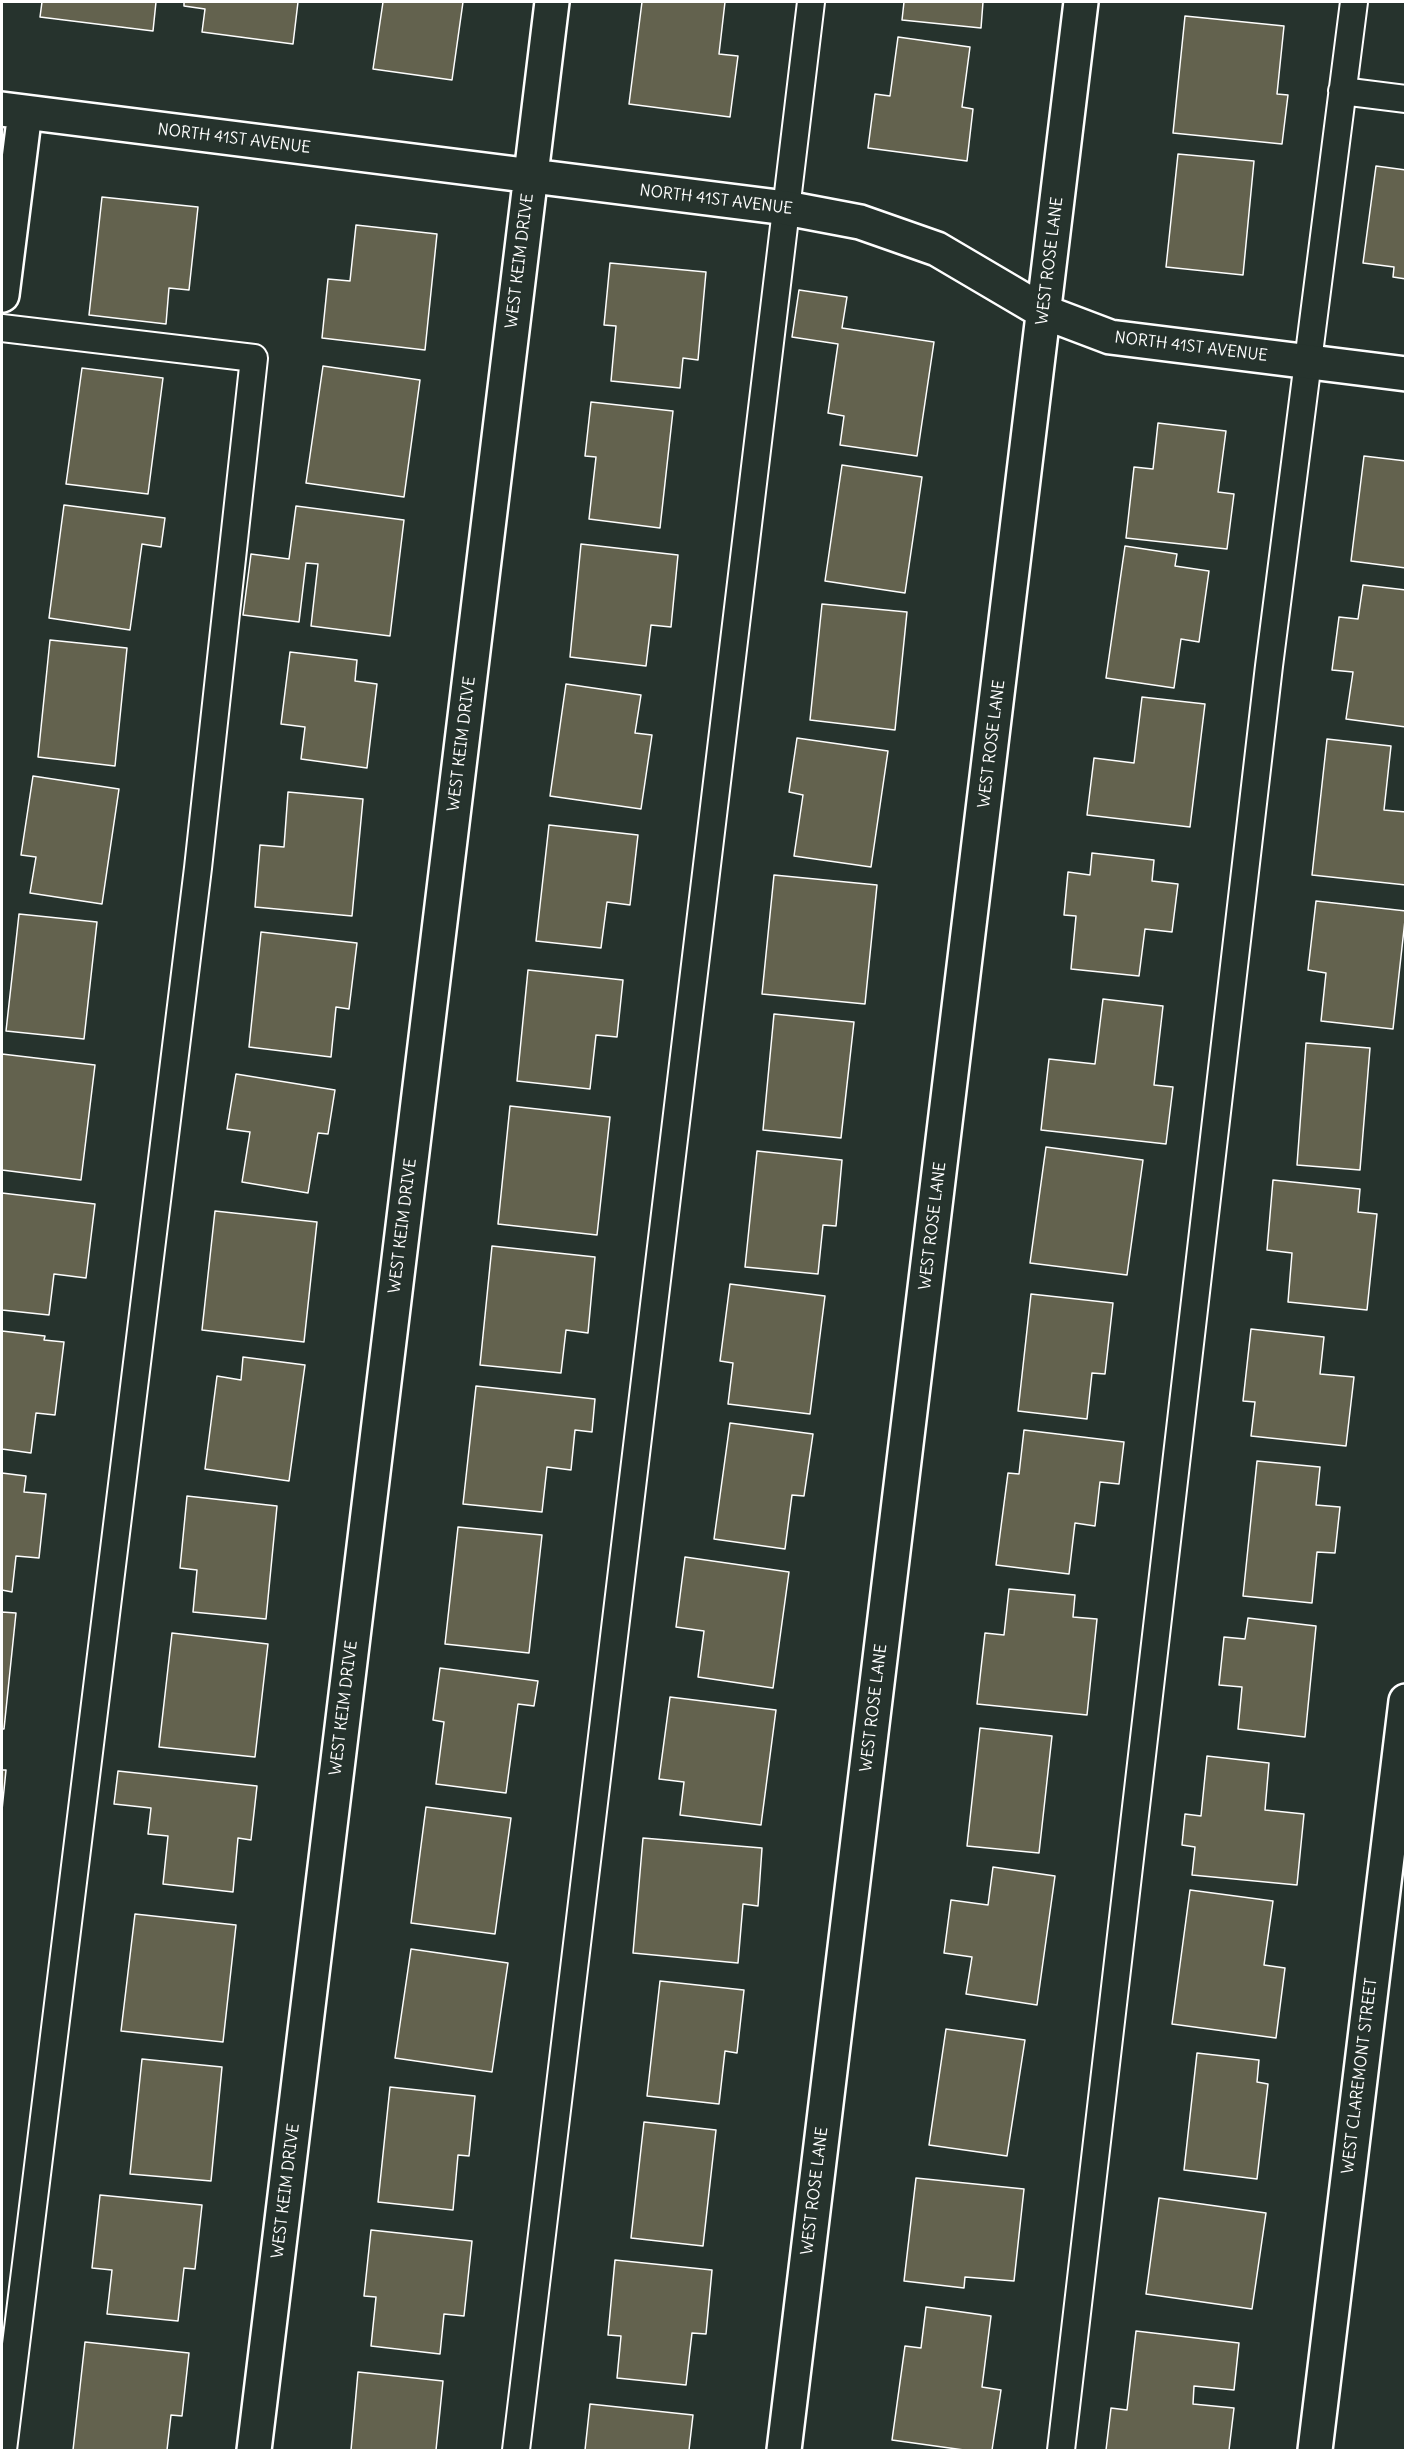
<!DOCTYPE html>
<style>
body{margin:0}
#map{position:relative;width:1407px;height:2452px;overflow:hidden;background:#26332d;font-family:Delius,sans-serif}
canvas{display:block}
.frame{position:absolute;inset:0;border:3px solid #fff;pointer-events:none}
</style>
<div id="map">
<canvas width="1407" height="2452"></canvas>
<div class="frame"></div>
</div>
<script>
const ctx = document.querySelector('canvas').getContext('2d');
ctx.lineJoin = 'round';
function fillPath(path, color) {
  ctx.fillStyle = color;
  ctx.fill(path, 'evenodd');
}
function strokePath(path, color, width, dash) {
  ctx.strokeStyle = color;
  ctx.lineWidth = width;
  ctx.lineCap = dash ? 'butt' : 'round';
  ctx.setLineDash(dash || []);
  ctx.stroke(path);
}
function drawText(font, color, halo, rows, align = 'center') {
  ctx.font = font + ' Delius,sans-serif';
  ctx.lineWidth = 4.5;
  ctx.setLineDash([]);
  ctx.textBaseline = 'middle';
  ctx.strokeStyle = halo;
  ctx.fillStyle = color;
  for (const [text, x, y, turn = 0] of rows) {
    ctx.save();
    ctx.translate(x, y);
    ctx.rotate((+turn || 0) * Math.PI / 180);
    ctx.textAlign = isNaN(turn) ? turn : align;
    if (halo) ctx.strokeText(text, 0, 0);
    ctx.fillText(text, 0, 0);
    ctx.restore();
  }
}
const building = new Path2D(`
 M42 2H156L153 31 40 17Z
 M184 2H298L293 44 202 32 205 9 184 6Z
 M383 2H463L452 80 373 69Z
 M642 2H725L719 54 738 56 730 117 629 104Z
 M904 2H983L981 28 902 20Z
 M1185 16 1284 26 1277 94 1288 95 1282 144 1173 133Z
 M898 37 970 47 962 107 973 109 967 161 868 148 875 94 890 96Z
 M1178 154 1254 161 1243 275 1166 267Z
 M1376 166 1406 170V279L1393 277 1394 267 1363 263Z
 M102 197 198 207 189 290 169 288 166 324 89 315Z
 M356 225 437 234 425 350 322 338 328 279 350 281Z
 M610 263 706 272 698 360 683 358 680 388 611 381 616 326 604 325Z
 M799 290 847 297 842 328 934 342 917 456 840 445 844 416 828 413 838 344 792 337Z
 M323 366 420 380 404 497 306 483Z
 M82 368 163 378 148 494 66 484Z
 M591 402 673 411 660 528 589 519 596 457 585 456Z
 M1158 423 1226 431 1218 492 1234 494 1227 549 1126 538 1134 467 1153 469Z
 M1364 456 1406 461V568L1351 561Z
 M842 465 922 477 905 593 825 581Z
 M64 505 165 518 161 547 142 544 130 630 49 618Z
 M296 506 404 520 390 636 311 626 318 564 306 563 299 622 243 615 251 554 289 559Z
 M581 544 678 555 671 627 651 625 646 666 570 657Z
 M1125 546 1177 554 1175 566 1209 571 1199 642 1181 639 1174 688 1106 678Z
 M1363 585 1406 590V727L1346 719 1353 672 1332 670 1339 617 1358 619Z
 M822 604 907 612 895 730 810 720Z
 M50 640 127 648 115 766 38 757Z
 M290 652 357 660 355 681 377 684 367 768 301 759 305 727 281 724Z
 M566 684 641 695 635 733 652 735 641 809 550 796Z
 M1142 697 1205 704 1190 827 1087 815 1094 758 1134 763Z
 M797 738 888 751 871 867 794 856 803 795 789 792Z
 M1327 739 1391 746 1384 810 1406 812V885L1312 875Z
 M33 776 119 789 102 904 30 893 36 857 21 855Z
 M288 792 363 799 352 916 255 907 260 845 284 847Z
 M549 825 638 835 630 905 607 902 601 948 536 941Z
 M1092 853 1154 860 1152 881 1178 884 1172 932 1145 929 1139 976 1071 969 1076 916 1064 915 1068 872 1090 875Z
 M774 875 877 885 865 1004 762 994Z
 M1316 901 1406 911 1393 1029 1321 1021 1326 973 1308 970Z
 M19 914 97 922 84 1039 6 1031Z
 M261 932 357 943 349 1009 336 1007 331 1057 249 1047Z
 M528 970 623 980 617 1037 596 1035 590 1089 517 1081Z
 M1103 999 1163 1006 1154 1085 1173 1087 1166 1144 1041 1130 1049 1059 1095 1064Z
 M774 1014 854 1022 841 1138 763 1130Z
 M1306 1043 1370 1048 1360 1170 1297 1165Z
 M2 1054 95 1065 81 1180 2 1170Z
 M236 1074 335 1090 328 1134 318 1133 308 1193 242 1182 250 1132 227 1129Z
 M510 1106 610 1117 597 1235 498 1224Z
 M1046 1147 1143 1160 1127 1275 1030 1263Z
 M757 1151 842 1160 836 1226 823 1225 818 1274 745 1267Z
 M1273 1180 1360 1189 1358 1212 1377 1214 1367 1310 1288 1302 1292 1253 1267 1250Z
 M2 1193 95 1204 86 1278 54 1274 49 1315 2 1310Z
 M215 1211 317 1222 304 1342 202 1330Z
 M492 1246 595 1257 588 1333 566 1330 561 1373 480 1365Z
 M730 1284 825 1296 810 1414 728 1404 733 1363 720 1361Z
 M1031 1294 1113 1303 1105 1374 1092 1373 1087 1419 1018 1411Z
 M1251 1329 1324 1337 1320 1374 1354 1377 1346 1446 1251 1436 1255 1402 1243 1401Z
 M2 1331 45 1336 44 1340 64 1342 55 1415 36 1413 31 1453 2 1449Z
 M243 1357 305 1365 289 1481 205 1469 217 1376 241 1380Z
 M476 1386 595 1399 592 1432 575 1430 571 1470 547 1467 542 1512 463 1504Z
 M730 1423 813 1434 804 1496 792 1495 785 1549 714 1539Z
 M1024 1430 1124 1442 1119 1484 1100 1482 1095 1526 1075 1523 1069 1574 996 1565 1008 1473 1019 1474Z
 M1257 1461 1320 1467 1316 1505 1340 1507 1335 1553 1317 1552 1312 1603 1243 1596Z
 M2 1473 26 1476 24 1492 46 1494 39 1558 16 1556 12 1592 2 1590Z
 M187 1496 277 1506 266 1619 193 1612 197 1570 180 1568Z
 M458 1527 542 1535 529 1653 445 1644Z
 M685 1557 789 1572 773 1688 698 1677 704 1631 676 1627Z
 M1009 1589 1075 1595 1073 1617 1097 1619 1087 1715 977 1704 985 1633 1004 1635Z
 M2 1612 16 1613 4 1729H2Z
 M1248 1618 1316 1626 1305 1737 1238 1729 1242 1687 1219 1685 1224 1637 1245 1639Z
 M172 1633 268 1644 255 1757 159 1747Z
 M440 1668 538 1681 534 1706 518 1704 506 1793 436 1784 444 1722 433 1720Z
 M670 1697 776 1710 761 1825 680 1815 684 1782 659 1779Z
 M980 1728 1052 1736 1039 1853 967 1846Z
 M1207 1756 1269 1763 1265 1810 1304 1814 1297 1885 1192 1875 1195 1847 1182 1845 1185 1814 1201 1816Z
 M2 1770H6L2 1810Z
 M118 1771 257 1786 251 1840 238 1838 233 1892 163 1884 168 1836 148 1834 151 1808 114 1804Z
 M426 1807 511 1818 495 1934 411 1923Z
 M643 1838 762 1848 758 1906 743 1904 738 1963 633 1953Z
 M993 1867 1055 1876 1037 2005 966 1994 972 1957 944 1953 951 1900 988 1905Z
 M1190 1890 1273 1901 1264 1965 1285 1968 1276 2038 1172 2024Z
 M135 1914 236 1925 223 2042 121 2031Z
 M411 1949 508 1963 492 2072 395 2058Z
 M660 1981 744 1990 737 2053 725 2051 719 2104 647 2096Z
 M946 2029 1025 2040 1007 2156 929 2145Z
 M1197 2053 1259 2060 1257 2082 1268 2084 1257 2179 1184 2170Z
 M142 2059 222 2067 211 2181 130 2174Z
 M390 2087 475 2096 469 2156 458 2155 453 2210 378 2202Z
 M644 2122 716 2130 703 2246 631 2238Z
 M916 2178 1024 2189 1014 2281 965 2277 964 2288 904 2281Z
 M100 2195 202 2205 195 2269 184 2268 178 2321 107 2314 112 2270 92 2268Z
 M1159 2198 1266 2213 1252 2309 1146 2294Z
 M371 2230 472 2241 464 2316 444 2314 440 2354 371 2346 376 2297 364 2296Z
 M615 2260 712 2270 706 2334 692 2333 686 2385 617 2378 621 2336 608 2335Z
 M926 2307 991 2316 982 2387 1001 2390 992 2450H964L892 2440 905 2346 921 2348Z
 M1136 2331 1239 2343 1234 2390 1194 2386 1193 2404 1234 2408 1229 2450H1106L1111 2408 1127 2410Z
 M85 2342 189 2353 182 2416 171 2415 167 2450H73Z
 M358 2372 443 2381 436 2450H351Z
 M590 2404 693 2415 689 2450H585Z`);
const service = new Path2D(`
 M1342 91 1406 99
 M2 328 254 358 198 868 3 2450
 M516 2450 811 2
 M1061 2450 1269 666 1354 2`);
const minor = new Path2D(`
 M2 109 786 208 860 222 937 249 1044 312 1110 337 1406 374
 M2 295 25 112
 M254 2450 552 2
 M784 2450 1081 2
 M1315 2450 1406 1701`);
const streetNames = [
 ["NORTH 41ST AVENUE",234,139,7],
 ["NORTH 41ST AVENUE",716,200,7],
 ["WEST KEIM DRIVE",520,261,-83],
 ["WEST ROSE LANE",1050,261,-83],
 ["NORTH 41ST AVENUE",1191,347,7],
 ["WEST KEIM DRIVE",462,744,-83],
 ["WEST ROSE LANE",992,744,-83],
 ["WEST KEIM DRIVE",403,1226,-83],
 ["WEST ROSE LANE",933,1226,-83],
 ["WEST KEIM DRIVE",344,1708,-83],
 ["WEST ROSE LANE",874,1708,-83],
 ["WEST CLAREMONT STREET",1360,2076,-83],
 ["WEST KEIM DRIVE",286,2191,-83],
 ["WEST ROSE LANE",815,2191,-83]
];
fillPath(building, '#63624e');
strokePath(building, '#fff', 1.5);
strokePath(service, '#fff', 30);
strokePath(minor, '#fff', 38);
strokePath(service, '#26332d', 26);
strokePath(minor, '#26332d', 33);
drawText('16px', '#fff', '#26332d', streetNames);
</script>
